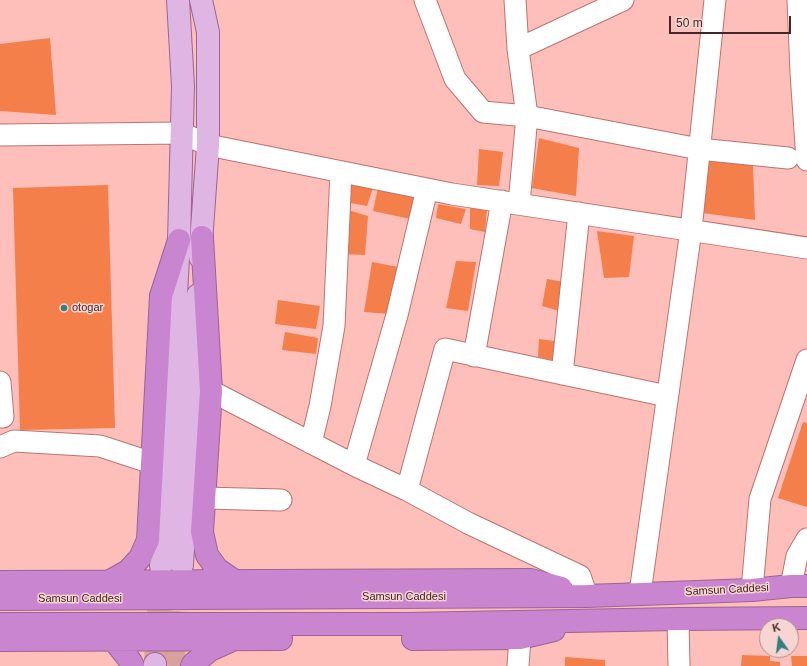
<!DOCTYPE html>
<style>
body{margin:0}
#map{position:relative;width:807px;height:666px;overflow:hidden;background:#febfba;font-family:Arial,sans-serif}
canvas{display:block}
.north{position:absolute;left:759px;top:618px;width:40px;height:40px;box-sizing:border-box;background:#f6d5d2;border:1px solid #af8f8d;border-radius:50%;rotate:346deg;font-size:11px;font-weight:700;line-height:16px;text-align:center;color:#452625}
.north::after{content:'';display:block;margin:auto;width:14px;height:18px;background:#357d84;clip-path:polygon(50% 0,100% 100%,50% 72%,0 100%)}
.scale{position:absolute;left:669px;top:16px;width:122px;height:18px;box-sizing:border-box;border:2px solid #452625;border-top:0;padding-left:5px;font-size:12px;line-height:14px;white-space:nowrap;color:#452625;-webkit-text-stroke:3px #f6d5d2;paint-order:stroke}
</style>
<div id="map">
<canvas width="807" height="666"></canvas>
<div class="north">K</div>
<div class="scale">50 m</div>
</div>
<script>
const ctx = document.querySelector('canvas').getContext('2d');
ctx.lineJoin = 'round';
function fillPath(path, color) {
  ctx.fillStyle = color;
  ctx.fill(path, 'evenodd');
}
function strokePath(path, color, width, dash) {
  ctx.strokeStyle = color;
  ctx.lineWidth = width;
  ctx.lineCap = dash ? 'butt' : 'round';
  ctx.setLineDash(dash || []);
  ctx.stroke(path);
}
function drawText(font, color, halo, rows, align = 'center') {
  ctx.font = font + ' Arial,sans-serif';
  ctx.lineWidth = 3;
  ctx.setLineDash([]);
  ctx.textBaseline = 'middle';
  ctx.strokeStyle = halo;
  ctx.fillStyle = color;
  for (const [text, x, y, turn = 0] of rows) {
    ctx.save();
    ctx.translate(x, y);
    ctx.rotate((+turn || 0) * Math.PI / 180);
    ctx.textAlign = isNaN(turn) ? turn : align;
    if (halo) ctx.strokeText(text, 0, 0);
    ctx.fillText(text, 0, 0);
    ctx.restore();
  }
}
const building = new Path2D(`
 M50 38 56 115 0 111V44Z
 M539 138 579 148 576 196 532 188Z
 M479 149 503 152 499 186 477 185Z
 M708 161 753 165 755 220 702 213Z
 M347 183 373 188 367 206 345 202Z
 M108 185 115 428 20 430 13 188Z
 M378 188 419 194 415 220 373 211Z
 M438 204 466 209 461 224 436 218Z
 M470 208 487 209 485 232 470 229Z
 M345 209 368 216 365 255 343 254Z
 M597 231 634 236 629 277 604 278Z
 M456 261 476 262 468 311 446 308Z
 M372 262 398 267 389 314 364 312Z
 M547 279 569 283 563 312 542 306Z
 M278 300 320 306 316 329 275 324Z
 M285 332 318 338 316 354 282 350Z
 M539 339 561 342 562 362 538 357Z
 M803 422 807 423V507L778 498Z
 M742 655 770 656V661L780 662V666H741Z
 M791 656H807V666H792Z
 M565 657 605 660V666H565Z`);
const majorTunnel = new Path2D(`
 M155 664 160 579
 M173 666 180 579`);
const minor = new Path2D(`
 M425 0 455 79 483 112 527 116 519 204
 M515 0 518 49 527 116 699 149 788 158
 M798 0 801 73 807 160
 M518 49 623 0
 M0 135 182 133 208 145 452 194 807 248
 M474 356 502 201
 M562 374 579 213
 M0 382 3 417H0
 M211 391 354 465 407 490 468 523 580 576 587 596
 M311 443 320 406 334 326 341 172
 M0 447 14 441 100 446 152 463
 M354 465 397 315 427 189
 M407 490 445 349 667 396
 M204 498 281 500
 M791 586 797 556 807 539
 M752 590 760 499 807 360
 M640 593 691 230 715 0
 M678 619 679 666
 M518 666 520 638`);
const major = new Path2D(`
 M200 257 208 145V32L201 0
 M182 565 198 295
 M161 566 179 240 183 86 178 0
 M155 666V664`);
const highway = new Path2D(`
 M202 237 211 391 202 532 207 555 217 569 233 580
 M110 581 128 571 140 558 148 540 161 296 179 240
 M0 582 531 580 561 588
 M0 599 587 596 752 590 791 586H807
 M0 624H406L678 619 807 618
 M113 639 131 662 133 666
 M413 639 520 638 554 630
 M0 640 281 639
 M192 666 193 664 210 650 230 641`);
const markers = [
 [64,308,4,"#357d84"]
];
const poiNames = [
 ["otogar",72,308]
];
const streetNames = [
 ["Samsun Caddesi",727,590,-3],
 ["Samsun Caddesi",404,597],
 ["Samsun Caddesi",80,599]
];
fillPath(building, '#f47f4b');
strokePath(majorTunnel, '#d9a09c', 22, [22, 11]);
strokePath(minor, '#bc736f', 23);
strokePath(major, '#9b6494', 24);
strokePath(highway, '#9b6494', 24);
strokePath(minor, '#fff', 21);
strokePath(major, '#dfb6e3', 22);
strokePath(highway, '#c985d0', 22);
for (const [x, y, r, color] of markers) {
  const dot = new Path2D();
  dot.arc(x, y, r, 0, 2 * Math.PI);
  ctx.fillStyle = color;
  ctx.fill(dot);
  strokePath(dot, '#f6d5d2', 1.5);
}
drawText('11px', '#452625', '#f6d5d2', poiNames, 'left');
drawText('11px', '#452625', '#f6d5d2', streetNames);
</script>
